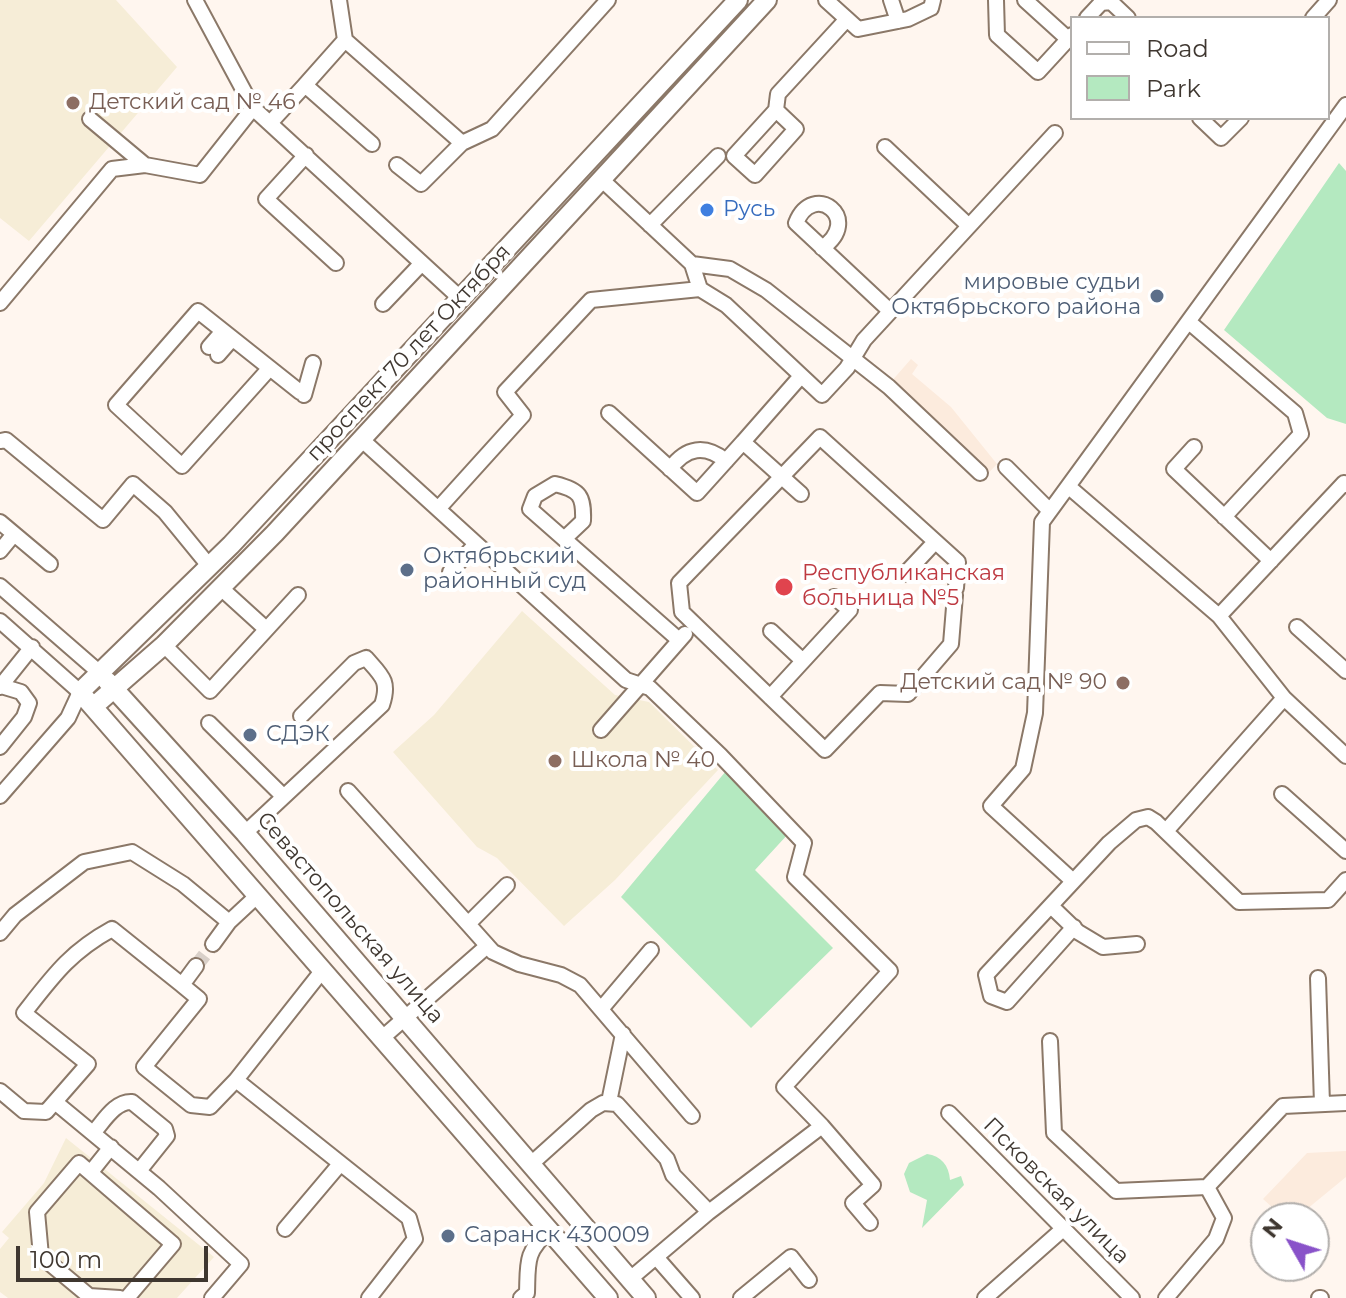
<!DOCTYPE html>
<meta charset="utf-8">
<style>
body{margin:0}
#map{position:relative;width:1346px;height:1298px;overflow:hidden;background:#fff6ef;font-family:Montserrat,sans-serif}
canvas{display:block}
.legend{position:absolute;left:1070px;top:16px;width:260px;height:104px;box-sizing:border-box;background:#fff;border:2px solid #b2afac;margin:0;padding:10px 14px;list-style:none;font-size:24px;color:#3f3730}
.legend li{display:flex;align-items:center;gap:16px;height:40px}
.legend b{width:40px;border:2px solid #b2afac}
.north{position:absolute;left:1250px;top:1202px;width:80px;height:80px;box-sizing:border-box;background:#fff;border:2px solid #b2afac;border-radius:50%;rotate:309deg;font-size:22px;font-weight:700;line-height:32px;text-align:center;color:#3f3730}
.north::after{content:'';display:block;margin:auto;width:28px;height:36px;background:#8952c9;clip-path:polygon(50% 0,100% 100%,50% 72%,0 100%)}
.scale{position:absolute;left:16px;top:1246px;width:192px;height:36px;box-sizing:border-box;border:4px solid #3f3730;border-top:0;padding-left:10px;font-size:24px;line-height:28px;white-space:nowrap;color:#3f3730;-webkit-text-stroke:6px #fff;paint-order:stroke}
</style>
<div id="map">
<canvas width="1346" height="1298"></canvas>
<ul class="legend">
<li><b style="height:10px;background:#fff"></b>Road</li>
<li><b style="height:22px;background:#b4e9c0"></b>Park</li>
</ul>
<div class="north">N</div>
<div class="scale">100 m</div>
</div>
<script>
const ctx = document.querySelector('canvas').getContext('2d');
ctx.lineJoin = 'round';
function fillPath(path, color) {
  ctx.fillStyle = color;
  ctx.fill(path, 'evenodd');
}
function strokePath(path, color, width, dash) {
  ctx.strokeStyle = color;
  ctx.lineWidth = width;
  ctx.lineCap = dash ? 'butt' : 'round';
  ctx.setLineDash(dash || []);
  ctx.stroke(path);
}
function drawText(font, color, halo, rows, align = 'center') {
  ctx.font = font + ' Montserrat,sans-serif';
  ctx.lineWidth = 8;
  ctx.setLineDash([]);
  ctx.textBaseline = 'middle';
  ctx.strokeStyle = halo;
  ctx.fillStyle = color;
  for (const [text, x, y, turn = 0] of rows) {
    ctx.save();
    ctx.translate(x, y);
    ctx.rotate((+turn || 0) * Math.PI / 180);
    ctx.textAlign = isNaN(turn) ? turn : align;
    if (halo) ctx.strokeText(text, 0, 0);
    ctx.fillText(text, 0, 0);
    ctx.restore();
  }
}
const built = new Path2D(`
 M911 359 918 365 912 374 951 407 997 464 980 482 883 391Z
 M1346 1151V1177L1296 1218H1284L1263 1199 1307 1153Z`);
const education = new Path2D(`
 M0 0H116L177 67 29 241 0 218Z
 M522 611 615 695 649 702 718 770 615 880 564 926 497 858 477 847 393 752 434 715Z
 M66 1138 214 1257 177 1298H8L0 1292V1249L9 1238 2 1232 44 1183Z`);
const green = new Path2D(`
 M1339 163 1346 171V424L1327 418 1224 330Z
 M726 771 789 833 755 870 833 948 751 1028 621 897Z
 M927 1154C941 1156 949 1165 950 1180L961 1176 964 1185 922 1228 927 1200 910 1192 904 1174 909 1163Z`);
const minorTunnel = new Path2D(`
 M196 966 213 944`);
const minor = new Path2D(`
 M195 0 253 108 460 298
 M339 0 345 40 462 143
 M826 0 847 19
 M891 0 898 21
 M996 0 997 35 1038 72 1072 35
 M1025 0 1068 39
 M1087 18 1101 3 1111 2 1128 18
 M1313 18 1329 0
 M345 40 305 85 372 144
 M776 110 796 129 755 175 734 156 776 110 778 94 847 19 858 29 908 19 931 8 933 0
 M1200 118 1221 138 1241 118
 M90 119 145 165
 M271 122 305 85
 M885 147 969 226
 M306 155 266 199 336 263
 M397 165 421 184 462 143 492 129 608 0
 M601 179 692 264 700 289
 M650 225 718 156
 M822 248C864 219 813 180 796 223L890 311
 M692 264 730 269 766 290 889 387 980 473
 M0 303 112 169 145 165 200 175 253 108
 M383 304 422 263
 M1189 322 1295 413 1301 434 1224 517
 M209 347 223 331
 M218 355 232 339
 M269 369 182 466 116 405 198 311 300 392
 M304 395 313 363
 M609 413 697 493 743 442
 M361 439 626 680 650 688 720 755 804 843 795 877 890 971 784 1087 822 1126 709 1212 673 1175 667 1159 617 1104 603 1103 591 1110 531 1164
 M0 441 6 440 103 520 133 484 165 512 210 567
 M1194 447 1174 469 1271 561
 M1006 467 1050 511
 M670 469C686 447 705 444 726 461
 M1069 487 1219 616 1284 698 1346 756
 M801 494 743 442 801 376
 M438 509 523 415 505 392 591 300 700 289 726 305 822 395 847 368 864 340 1055 133
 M0 522 50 564
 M564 539 583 521C584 496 580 490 555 484L535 496 530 509 679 640
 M0 551 14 534
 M450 572 476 544
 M905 574 935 542
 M0 586 100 673
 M222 589 266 629
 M955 595 951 644 908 694 880 693 825 750 682 612 679 583 820 437 958 562 956 588
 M1219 616 1344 483 1346 485
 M0 621 80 692 68 718 0 796
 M1297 627 1346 671
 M771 631 803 661
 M164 645 210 691 298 595
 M0 687 32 647
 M770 697 850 610 834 597
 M209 723 283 796
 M601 730 685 634
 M0 747 24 717 29 703 21 692 1 686
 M348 791 468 924 493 952 519 964 561 975 580 985 692 1116
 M1282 794 1346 851
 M1166 831 1284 698
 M245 833 382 705C390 681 382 676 366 658L354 663 301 716
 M1073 881 991 806 1023 769 1035 713 1042 522 1346 105
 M1051 906 1078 932 1103 947 1137 944
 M229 922 258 895
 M468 924 507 885
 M1074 927 1007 1002 991 996 986 975 1109 843 1136 820 1148 817 1156 822 1239 902 1328 900 1346 880
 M0 933 15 915 84 862 132 852 183 884 229 922 213 944
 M1318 978 1322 1104
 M182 985 199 999 144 1067 191 1105 210 1107 236 1080 322 971
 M602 1008 651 950
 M381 1039 486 947
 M1050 1041 1054 1133 1116 1191 1207 1187 1283 1106 1346 1103
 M236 1080 409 1218 415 1239 369 1298
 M0 1091 24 1111 46 1112 88 1064 24 1013C53 976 70 952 112 929L182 985 196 966
 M55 1102 159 1188 241 1264 212 1298
 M609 1102 623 1034
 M949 1113 1132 1298
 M822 1126 873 1185 853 1203 870 1223
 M93 1133C104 1121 115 1101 132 1102L165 1129 167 1136 139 1171
 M91 1172 111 1147
 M285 1229 340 1164
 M656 1257 692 1298
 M630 1279 709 1212
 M120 1298 89 1296 41 1256 37 1212 79 1163 173 1244 127 1298
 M521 1298 527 1293C528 1263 525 1252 549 1231
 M741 1298 791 1257 809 1280
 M985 1298 1063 1229
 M1166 1298 1216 1239 1224 1218 1207 1187
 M1319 1298H1321`);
const major = new Path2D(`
 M107 681 245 833 646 1298
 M93 707 164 645 275 533 767 0
 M608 1298 80 692 231 545 738 0`);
const markers = [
 [73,103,8,"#8d6e63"],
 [707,210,8,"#3f7fe0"],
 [1157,296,8,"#5c6f8a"],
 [407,570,8,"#5c6f8a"],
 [784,587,10,"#e0444e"],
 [1123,683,8,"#8d6e63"],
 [250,735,8,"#5c6f8a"],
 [555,761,8,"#8d6e63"],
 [448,1236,8,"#5c6f8a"]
];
const educationNames = [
 ["Детский сад № 46",89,103],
 ["Детский сад № 90",1107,683,"right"],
 ["Школа № 40",571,761]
];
const shopNames = [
 ["Русь",723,210]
];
const serviceNames = [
 ["мировые судьи",1141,283,"right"],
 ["Октябрьского района",1141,308,"right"],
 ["Октябрьский",423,557],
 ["районный суд",423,582],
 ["СДЭК",266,735],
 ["Саранск 430009",464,1236]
];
const streetNames = [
 ["проспект 70 лет Октября",409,353,-47],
 ["Севастопольская улица",350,918,49],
 ["Псковская улица",1056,1191,45]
];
const healthNames = [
 ["Республиканская",802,574],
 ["больница №5",802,599]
];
fillPath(built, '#fcebdd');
fillPath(education, '#f6edd7');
fillPath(green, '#b4e9c0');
strokePath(minorTunnel, '#d9d0c9', 14, [14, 7]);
strokePath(minor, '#8b7868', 18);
strokePath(major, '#8b7868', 22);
strokePath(minor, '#fff', 14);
strokePath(major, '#fff', 18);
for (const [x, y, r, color] of markers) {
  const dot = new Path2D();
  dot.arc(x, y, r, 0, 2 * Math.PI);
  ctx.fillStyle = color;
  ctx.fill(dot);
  strokePath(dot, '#fff', 3);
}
drawText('22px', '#785e54', '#fff', educationNames, 'left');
drawText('22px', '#366cbe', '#fff', shopNames, 'left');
drawText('22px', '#4e5e75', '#fff', serviceNames, 'left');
drawText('22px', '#3f3730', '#fff', streetNames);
drawText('22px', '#be3a42', '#fff', healthNames, 'left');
</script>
